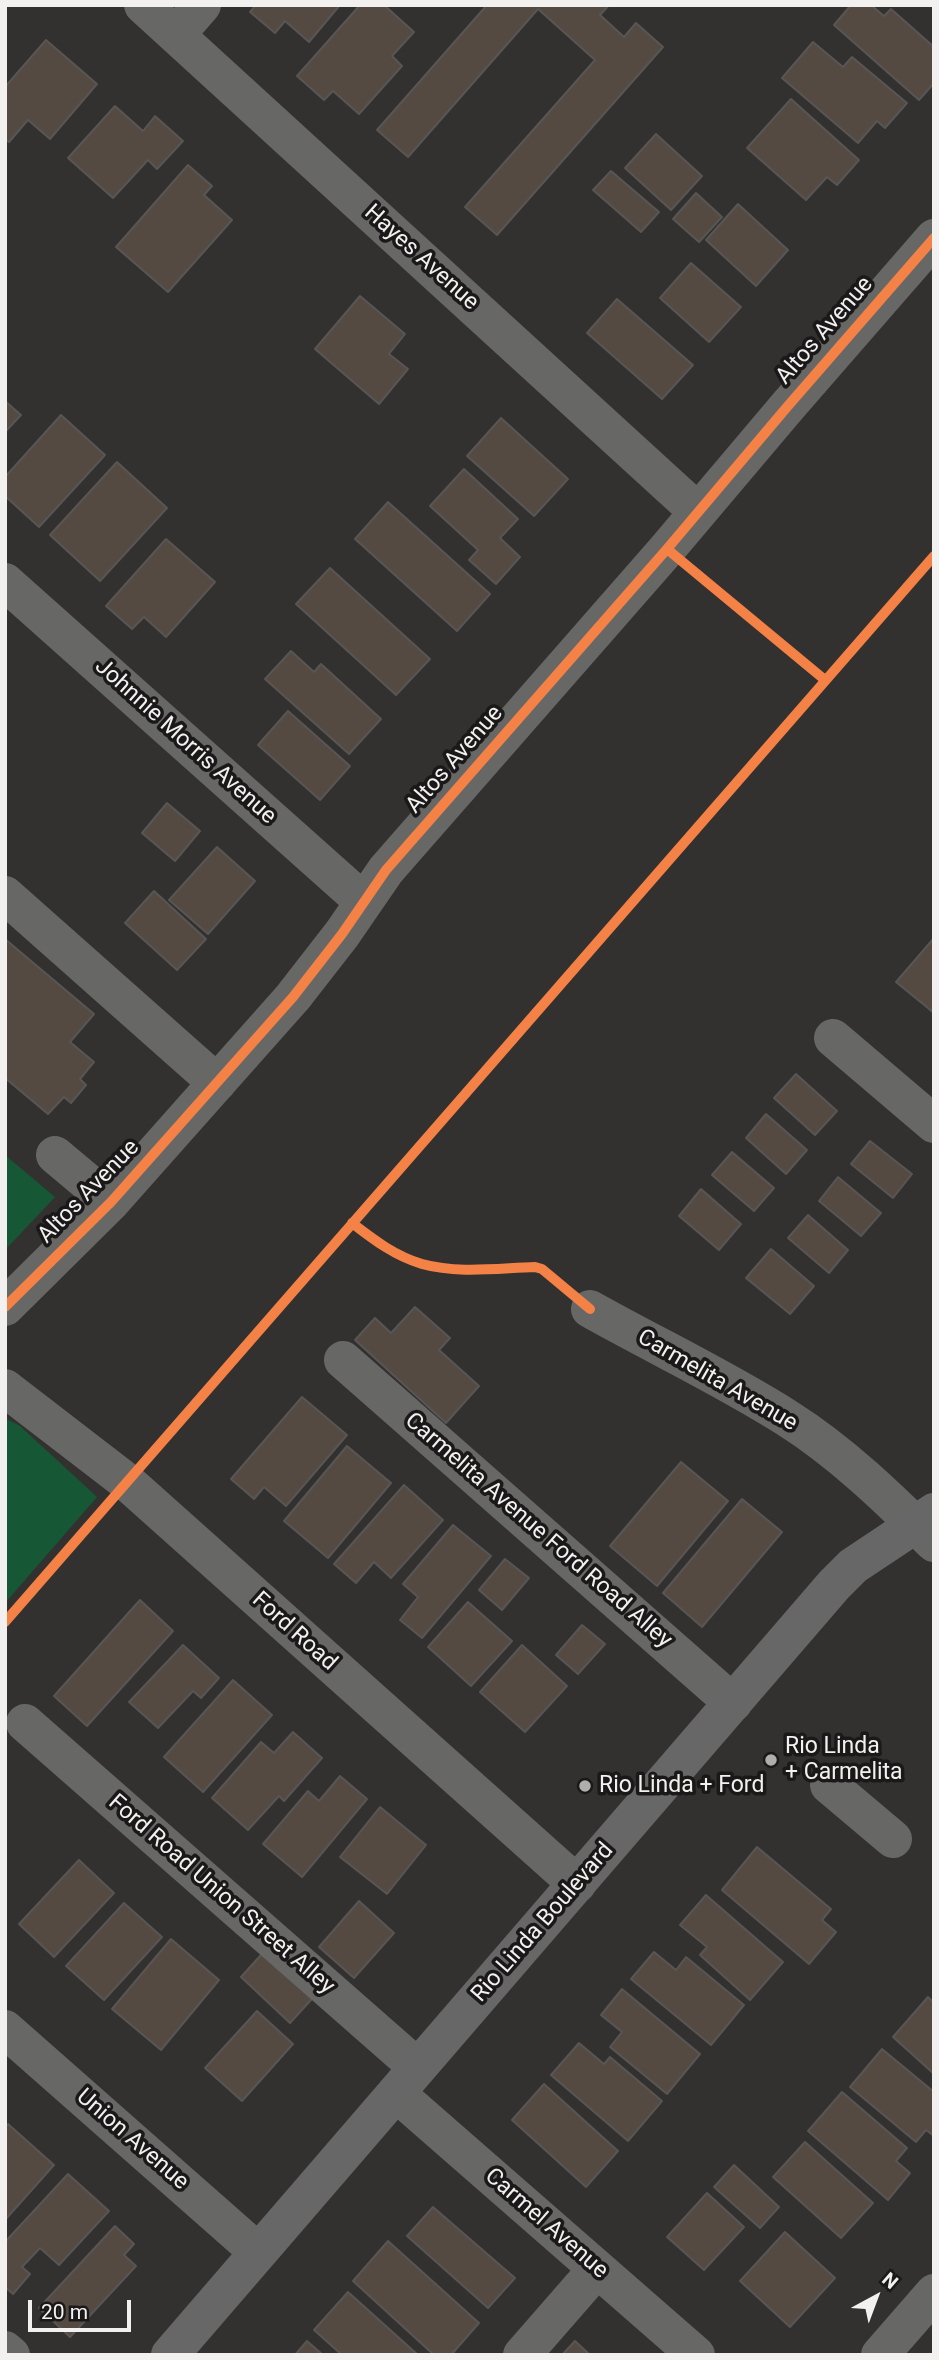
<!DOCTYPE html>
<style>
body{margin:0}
#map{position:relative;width:939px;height:2360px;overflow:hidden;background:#323130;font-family:Roboto,sans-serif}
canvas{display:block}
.frame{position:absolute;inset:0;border:7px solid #f2f1f0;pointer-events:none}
.north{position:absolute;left:841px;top:2262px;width:70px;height:70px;-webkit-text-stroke:5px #1a1818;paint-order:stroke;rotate:41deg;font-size:19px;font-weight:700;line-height:28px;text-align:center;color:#f2f1f0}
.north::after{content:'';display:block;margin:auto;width:24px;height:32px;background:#f2f1f0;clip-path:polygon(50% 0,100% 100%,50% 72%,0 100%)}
.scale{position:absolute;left:28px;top:2300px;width:103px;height:32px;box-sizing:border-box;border:4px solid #f2f1f0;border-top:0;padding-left:9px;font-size:21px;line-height:24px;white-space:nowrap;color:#f2f1f0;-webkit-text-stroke:5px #1a1818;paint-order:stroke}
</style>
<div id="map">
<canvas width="939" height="2360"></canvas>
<div class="frame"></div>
<div class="north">N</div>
<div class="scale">20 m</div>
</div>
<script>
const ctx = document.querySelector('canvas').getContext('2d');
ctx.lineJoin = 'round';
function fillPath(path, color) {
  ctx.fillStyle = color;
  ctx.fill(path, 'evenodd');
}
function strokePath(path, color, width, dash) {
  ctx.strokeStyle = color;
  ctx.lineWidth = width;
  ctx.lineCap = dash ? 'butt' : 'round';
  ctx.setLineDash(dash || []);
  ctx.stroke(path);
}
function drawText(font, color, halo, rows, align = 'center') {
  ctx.font = font + ' Roboto,sans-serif';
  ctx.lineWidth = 7;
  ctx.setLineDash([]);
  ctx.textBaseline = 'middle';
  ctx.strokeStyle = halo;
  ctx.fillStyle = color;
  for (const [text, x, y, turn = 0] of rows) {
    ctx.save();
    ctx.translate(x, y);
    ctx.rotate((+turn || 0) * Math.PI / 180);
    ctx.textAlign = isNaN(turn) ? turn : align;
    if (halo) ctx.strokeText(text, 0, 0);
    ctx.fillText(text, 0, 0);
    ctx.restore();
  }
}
const green = new Path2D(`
 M5 1155 55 1197 5 1250Z
 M5 1418 20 1426 97 1497 5 1603Z`);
const building = new Path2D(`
 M256 5H340L309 42 285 21 275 33 250 12Z
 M360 5H384L414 32 392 56 402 66 359 114 333 91 324 100 297 76Z
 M487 5H609L600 15 624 37 636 23 663 47 497 235 465 207 595 60 538 9 408 157 377 130Z
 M851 5H871L884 16 891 9 934 47V83L919 100 834 25Z
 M46 40 97 84 50 139 28 120 9 142 5 139V87Z
 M813 42 843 67 852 57 907 103 885 128 877 121 858 143 782 78Z
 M791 99 859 160 837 185 827 177 806 200 747 148Z
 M115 106 143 131 155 116 183 141 157 169 148 160 113 198 68 158Z
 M656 134 702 176 671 210 625 168Z
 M188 165 212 186 204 195 232 220 168 292 116 247Z
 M611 171 659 212 641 232 593 190Z
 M696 193 722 217 699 242 673 219Z
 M738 204 788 250 756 286 706 240Z
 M691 263 741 307 709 342 660 298Z
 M360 296 405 334 389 354 408 369 379 404 315 349Z
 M617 299 693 365 662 399 587 333Z
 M5 401 21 415 5 432Z
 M61 415 105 455 39 527 5 496V477Z
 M501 418 568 479 534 516 467 456Z
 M117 462 167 508 100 581 50 535Z
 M464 469 518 519 500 538 520 557 496 584 469 560 478 550 430 506Z
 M388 502 490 594 457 631 355 539Z
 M166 539 215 582 166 637 144 617 132 629 106 606Z
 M330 568 430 659 396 695 296 604Z
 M291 651 314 672 321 664 381 719 349 754 265 679Z
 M288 711 350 766 320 800 258 745Z
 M167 803 200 831 175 861 142 833Z
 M217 847 255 881 208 934 169 900Z
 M154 891 206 939 177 970 125 923Z
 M934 938V1013L896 982Z
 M5 939 94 1014 70 1042 94 1062 80 1079 86 1085 71 1103 64 1097 48 1114 5 1078Z
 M796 1074 837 1111 815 1135 774 1098Z
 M766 1114 807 1150 786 1174 746 1138Z
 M870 1141 912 1174 893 1198 851 1164Z
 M732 1152 774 1188 754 1211 712 1175Z
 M838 1177 881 1213 861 1236 819 1201Z
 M701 1189 741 1224 719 1250 679 1216Z
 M808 1215 848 1250 829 1273 788 1238Z
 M771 1249 814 1286 790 1314 746 1278Z
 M415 1307 450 1338 439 1350 479 1386 446 1423 355 1340 375 1318 391 1333Z
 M302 1397 347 1435 286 1506 264 1487 254 1499 231 1479Z
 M347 1446 391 1483 328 1558 284 1521Z
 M681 1462 728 1501 657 1586 610 1546Z
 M404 1485 443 1520 391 1578 374 1562 356 1583 334 1564Z
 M742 1499 782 1532 702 1627 663 1593Z
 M453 1525 491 1556 422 1638 400 1620 418 1597 403 1584Z
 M505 1559 529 1578 502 1610 479 1590Z
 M140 1600 173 1631 87 1726 54 1696Z
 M468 1602 512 1641 471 1686 428 1647Z
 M582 1625 605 1644 578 1674 556 1655Z
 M183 1645 219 1678 201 1698 193 1691 158 1728 129 1702Z
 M522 1645 567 1686 525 1732 480 1692Z
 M233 1680 272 1715 203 1792 164 1757Z
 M293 1732 322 1758 284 1801 279 1796 248 1830 212 1798 261 1742 274 1753Z
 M340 1776 367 1799 302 1877 263 1844 308 1791 319 1801Z
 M380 1807 426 1845 387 1894 340 1857Z
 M757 1847 831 1909 822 1920 836 1932 809 1964 722 1890Z
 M79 1860 114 1893 54 1957 19 1924Z
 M706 1895 783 1962 750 2000 700 1955 707 1947 680 1925Z
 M359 1901 394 1933 354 1978 319 1947Z
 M124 1903 162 1937 104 2000 66 1966Z
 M171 1939 219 1980 161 2050 112 2009Z
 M270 1945 320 1990 290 2023 241 1977Z
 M654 1952 676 1970 686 1957 744 2005 711 2045 631 1979Z
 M622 1989 700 2054 667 2094 610 2047 622 2032 601 2015Z
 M928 1997 934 2003V2074L893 2037Z
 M257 2011 293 2044 242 2101 205 2068Z
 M579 2043 604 2064 610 2057 662 2101 628 2141 551 2075Z
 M882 2049 934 2092V2136L926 2130 916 2142 850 2087Z
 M544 2084 618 2151 586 2187 512 2120Z
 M842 2092 907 2148 896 2161 910 2173 888 2200 808 2131Z
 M8 2124 54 2165 5 2220V2128Z
 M805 2142 873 2203 841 2238 773 2177Z
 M734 2165 779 2207 760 2228 714 2187Z
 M68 2174 109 2211 59 2265 40 2248 22 2267 30 2274 13 2294 5 2287V2242Z
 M707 2193 744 2227 704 2270 667 2237Z
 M433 2207 515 2278 488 2308 407 2236Z
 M115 2226 134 2244 124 2255 136 2266 70 2337 39 2308Z
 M785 2232 835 2278 790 2327 740 2281Z
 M388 2241 479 2323 451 2355H434L353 2281Z
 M348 2292 418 2355H342L314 2330Z
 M307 2341 323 2355H295Z
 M575 2341 590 2355H562Z`);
const minor = new Path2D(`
 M143 5 698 512
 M176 35 202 5
 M5 582 364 902
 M5 895 217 1083
 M833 1038 934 1124
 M55 1155 111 1202
 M5 1307 111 1202 293 997 342 934 386 870 667 549 787 407 934 238
 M590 1309C656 1346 724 1378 787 1418 841 1452 888 1498 934 1543
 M343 1360 733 1703
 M5 1388 127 1482 577 1884
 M25 1723 417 2067
 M829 1785 893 1839
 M5 2029 258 2252
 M396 2093 696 2355
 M5 2350 11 2355
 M522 2355 597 2269
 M880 2355 934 2293`);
const major = new Path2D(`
 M170 2355 834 1585 853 1566 934 1512`);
const cycleway = new Path2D(`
 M667 549 825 680
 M352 1223C374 1240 395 1256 422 1264 458 1274 499 1268 535 1267L542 1269 590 1309
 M5 1307 111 1202 293 997 342 934 386 870 667 549 787 407 934 238
 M5 1622 934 556`);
const markers = [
 [771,1760,7,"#afaead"],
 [585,1786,7,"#afaead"]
];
const streetNames = [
 ["Hayes Avenue",421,258,42],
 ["Altos Avenue",825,331,-49],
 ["Johnnie Morris Avenue",185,742,42],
 ["Altos Avenue",455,760,-49],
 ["Altos Avenue",89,1192,-46],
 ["Carmelita Avenue",717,1381,30],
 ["Carmelita Avenue Ford Road Alley",538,1531,41],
 ["Ford Road",294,1632,42],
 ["Ford Road Union Street Alley",221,1895,41],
 ["Rio Linda Boulevard",543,1923,-49],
 ["Union Avenue",132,2140,41],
 ["Carmel Avenue",546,2224,41]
];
const poiNames = [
 ["Rio Linda",785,1747],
 ["+ Carmelita",785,1773],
 ["Rio Linda + Ford",599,1786]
];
fillPath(green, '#165835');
fillPath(building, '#554a42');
strokePath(building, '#575655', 2);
strokePath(minor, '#676766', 38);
strokePath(major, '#686767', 38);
strokePath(cycleway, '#f48246', 10);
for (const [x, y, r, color] of markers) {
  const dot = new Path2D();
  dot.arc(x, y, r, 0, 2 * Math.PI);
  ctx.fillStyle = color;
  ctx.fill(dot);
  strokePath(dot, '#1a1818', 2.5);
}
drawText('23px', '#f2f1f0', '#1a1818', streetNames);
drawText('23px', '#f2f1f0', '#1a1818', poiNames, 'left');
</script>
